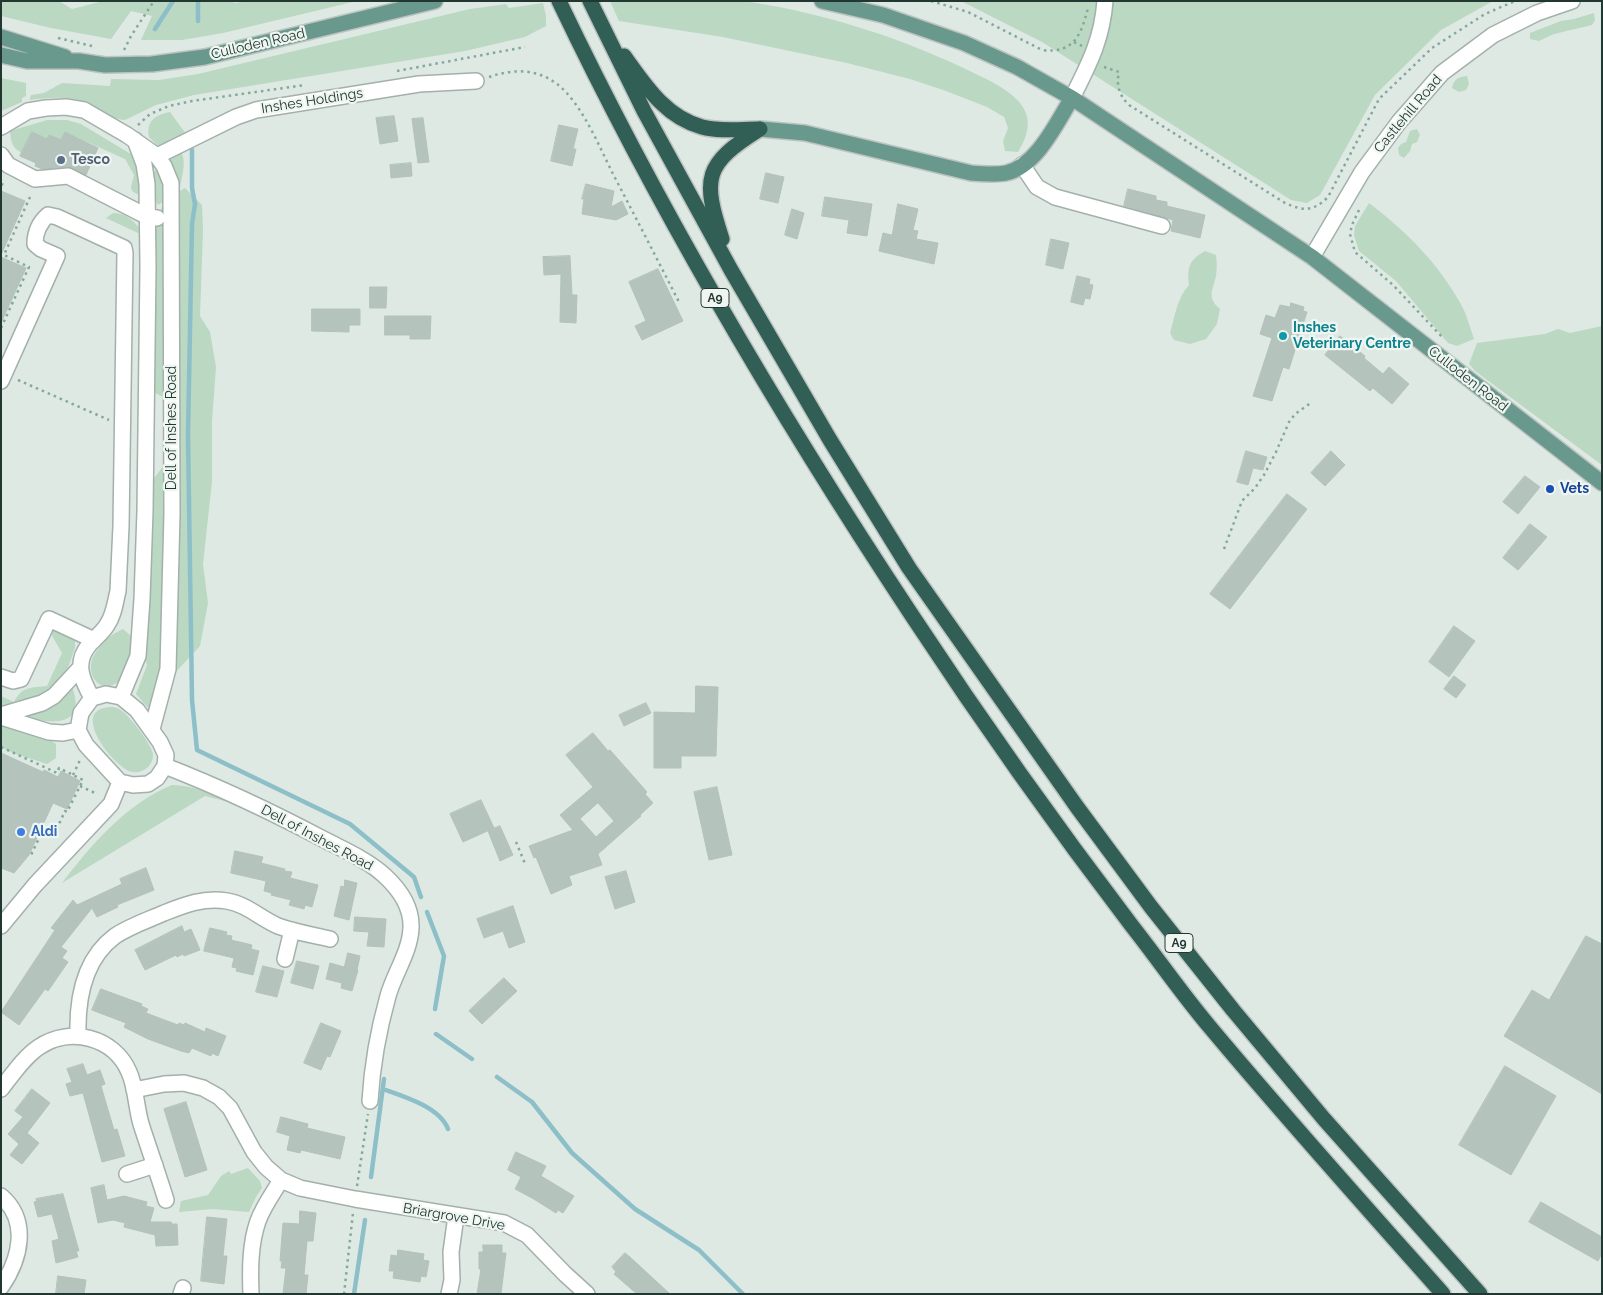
<!DOCTYPE html>
<style>
body{margin:0}
#map{position:relative;width:1603px;height:1295px;overflow:hidden;background:#dfe9e4;font-family:Raleway,sans-serif}
canvas{display:block}
.frame{position:absolute;inset:0;border:2px solid #223731;pointer-events:none}
</style>
<div id="map">
<canvas width="1603" height="1295"></canvas>
<div class="frame"></div>
</div>
<script>
const ctx = document.querySelector('canvas').getContext('2d');
ctx.lineJoin = 'round';
function fillPath(path, color) {
  ctx.fillStyle = color;
  ctx.fill(path, 'evenodd');
}
function strokePath(path, color, width, dash) {
  ctx.strokeStyle = color;
  ctx.lineWidth = width;
  ctx.lineCap = dash ? 'butt' : 'round';
  ctx.setLineDash(dash || []);
  ctx.stroke(path);
}
function drawText(font, color, halo, rows, align = 'center') {
  ctx.font = font + ' Raleway,sans-serif';
  ctx.lineWidth = 4.5;
  ctx.setLineDash([]);
  ctx.textBaseline = 'middle';
  ctx.strokeStyle = halo;
  ctx.fillStyle = color;
  for (const [text, x, y, turn = 0] of rows) {
    ctx.save();
    ctx.translate(x, y);
    ctx.rotate((+turn || 0) * Math.PI / 180);
    ctx.textAlign = isNaN(turn) ? turn : align;
    if (halo) ctx.strokeText(text, 0, 0);
    ctx.fillText(text, 0, 0);
    ctx.restore();
  }
}
const green = new Path2D(`
 M1 1H59L72 9 103 1H231L235 3 249 1H357L223 33 182 40H141L152 16 131 11 111 39 51 28 1 16Z
 M610 1C641 1 673 1 704 1 719 1 735 0 750 2 828 14 905 39 976 74 991 81 1017 94 1024 109 1032 124 1026 139 1018 152L1005 151 1003 141 1008 128 1004 117 987 107 946 91 910 79 847 63 723 37 619 21Z
 M961 1H1493L1441 30 1375 95 1320 195 1307 203 1291 200 1042 42Z
 M543 3 546 16V26L525 37 465 51 194 95 156 105 125 120C110 120 96 105 82 101 65 96 47 98 30 100V98L31 95 44 93 62 83 110 86 111 79 159 80 198 74 470 9 506 4 509 8Z
 M1594 13 1595 20 1592 25 1554 34 1539 41 1530 39V33L1561 21 1574 19Z
 M1467 76 1469 84 1466 90 1459 92 1452 88C1454 79 1458 77 1467 76Z
 M1 78 26 83V96L22 98V102L1 111Z
 M170 112 189 138 159 147 149 137C146 121 155 115 170 112Z
 M47 120H67L81 124 134 156 141 169 140 193 137 194 132 191 131 187 134 175 125 159 65 132 61 140 49 135 47 139 32 132 22 153C12 148 11 142 10 131Z
 M1417 129 1420 135 1417 142 1412 144 1410 151 1404 158 1399 155 1398 148 1401 144 1406 142 1410 131Z
 M180 150C188 162 181 177 180 190L169 161 170 156Z
 M157 168 164 185V201L158 205 155 200 154 172Z
 M185 188 202 205 203 231 200 316 210 332 216 367 212 421V482L203 564 208 603 200 646 173 675 149 709 136 694 147 665 144 656 151 482 168 460 167 399 153 392 154 222 167 198Z
 M1369 203C1407 232 1439 264 1462 306 1467 316 1470 328 1474 339L1457 346 1448 343 1396 281 1359 251 1354 235 1355 226Z
 M113 213C123 213 133 219 139 228L138 233 106 218Z
 M1205 251 1216 255C1217 262 1217 268 1216 276 1213 290 1206 297 1220 309L1217 324 1206 339 1190 344 1174 340 1170 333C1175 316 1177 298 1189 285 1187 267 1189 260 1205 251Z
 M1602 326V465L1475 371 1469 364 1477 343 1545 334 1558 329 1570 333Z
 M123 629 131 636C132 643 133 650 132 656 131 660 128 664 127 667 125 672 123 677 119 681 100 698 79 670 99 648 106 639 112 634 123 629Z
 M55 630 72 638 75 641V648L65 676 42 697 7 707 1 705V696L14 702C22 686 31 688 47 686L62 653 51 634 52 631Z
 M72 687C88 729 48 724 22 716Z
 M112 707C113 707 118 708 119 709 128 713 152 745 153 754 153 760 151 764 147 768 143 771 138 773 133 772 115 770 66 707 112 707Z
 M1 721 42 734 56 744V758L47 764 13 753 1 747Z
 M172 785C194 785 213 795 233 803L205 796 62 883C91 845 126 804 172 785Z
 M248 1168 260 1181 262 1188 256 1197 249 1212 213 1209 179 1212 181 1201 208 1195 221 1176 229 1171 231 1174Z`);
const stream = new Path2D(`
 M198 1V21
 M155 29 173 1
 M192 150V188L195 204 192 224 188 435 192 700 197 750 350 824 414 877 421 897
 M427 912 444 956 435 1009
 M436 1034 472 1059
 M497 1077 532 1102 572 1153 635 1209 699 1250 743 1294
 M383 1089C403 1096 440 1107 448 1129
 M371 1177 384 1079
 M354 1294 365 1220`);
const building = new Path2D(`
 M394 116 398 141 380 144 376 118Z
 M423 118 429 162 418 163 412 119Z
 M559 125 578 129 573 149H576L572 166 551 161Z
 M32 132 47 139 49 135 61 140 65 132 98 148 86 175 68 167 42 169 35 166 36 163 20 156Z
 M411 163 412 176 391 178 390 165Z
 M766 173 784 177 778 203 760 199Z
 M586 184 614 191 611 207 622 201 628 214 616 220 582 214 584 199H582Z
 M1128 189 1156 196V200L1167 202V206L1205 215 1200 238 1171 231 1173 220 1124 206Z
 M1 191 25 201 1 255Z
 M825 197 872 204 867 236 847 233 849 220 822 216Z
 M898 204 918 209 913 230 918 231 916 239 938 243 934 264 879 251 883 233 892 235Z
 M792 209 804 213 797 239 785 235Z
 M1051 239 1069 243 1063 269 1046 265Z
 M570 256 572 295H577L576 323 560 322 561 274 544 275 543 257Z
 M1 257 26 268 1 323Z
 M658 269 683 321 642 340 635 326 646 321 629 282Z
 M1077 276 1090 279 1089 284 1093 285 1090 299 1085 298 1083 305 1071 302Z
 M370 287H387L386 308H370Z
 M1291 303 1304 307 1303 311 1307 312 1289 369 1283 367 1272 401 1253 396 1272 338 1260 334 1266 315 1275 318 1280 305 1290 307Z
 M312 309H360V325H349V332L312 331Z
 M385 316H431L430 339H410V335H385Z
 M1340 336 1365 356 1364 358 1383 374 1389 367 1409 384 1392 404 1373 388 1370 391 1325 355Z
 M1246 451 1267 457 1263 470 1253 468 1248 485 1237 482Z
 M1331 451 1345 465 1325 486 1311 473Z
 M1525 476 1540 487 1518 514 1503 502Z
 M1287 494 1307 509 1230 609 1210 594Z
 M1530 524 1547 537 1518 570 1503 558Z
 M1454 626 1475 641 1449 677 1429 662Z
 M1454 676 1466 685 1456 698 1444 689Z
 M696 686 718 687 716 756H681V768H654V712L695 713Z
 M646 703 651 713 624 726 619 715Z
 M593 733 608 751 610 750 647 792 645 794 653 803 640 815 641 816 598 854 602 865 569 876 572 885 551 894 536 857 534 858 529 846 573 830 560 815 593 787 566 755ZM598 803 614 821 596 837 580 819Z
 M1 753 43 772 44 770 58 777 61 771 80 781 67 809 53 803 29 855 14 873 1 868Z
 M717 787 732 855 709 860 694 792Z
 M481 800 494 828 463 842 450 814Z
 M500 826 513 855 500 861 488 831Z
 M235 851 263 857 261 863 285 869 284 871 292 872 290 878 318 885 312 907 305 905 304 909 289 905 291 900 271 895 272 893 264 891 266 881 231 873Z
 M146 868 154 890 117 905 118 907 97 917 92 908 61 947 67 951 62 958 68 962 48 991 45 989 19 1025 1 1012 55 930 51 928 73 900 77 905 122 884 120 879Z
 M626 871 635 902 615 909 605 877Z
 M345 880 357 883 349 920 334 916 341 886 344 887Z
 M513 906 525 942 509 948 503 931 484 938 477 919Z
 M355 917 386 919 384 947 367 946 369 932 354 931Z
 M182 926 184 932 191 929 200 950 184 956 183 954 177 957 176 955 145 970 135 950Z
 M210 928 227 932 226 935 232 936 231 940 252 945 251 949 259 951 253 975 236 971 237 968 232 967 234 958 204 951Z
 M1586 936 1602 944V1094L1504 1036 1532 990 1549 1000Z
 M348 953 360 956 357 970H358L352 991 341 988 342 983 326 979 330 963 344 967Z
 M297 961 319 966 313 989 291 983Z
 M263 966 284 971 277 997 256 992Z
 M504 978 517 991 482 1024 469 1011Z
 M101 989 142 1004 141 1006 148 1009 146 1013 178 1025 179 1023 184 1025 185 1023 205 1032 206 1028 226 1036 218 1056 212 1053 211 1056 192 1048 189 1053 181 1051 148 1039 124 1027 126 1023 92 1010Z
 M321 1023 341 1031 330 1057 327 1056 321 1070 304 1063Z
 M83 1064 87 1075 100 1070 105 1084 101 1086 114 1130 117 1129 125 1156 102 1162 83 1093 70 1096 66 1084 72 1082 67 1069Z
 M1505 1066 1556 1096 1511 1175 1459 1145Z
 M32 1089 50 1103 27 1133 39 1143 22 1164 10 1155 19 1144 8 1134 23 1117 15 1111Z
 M186 1102 207 1170 185 1177 164 1109Z
 M281 1117 308 1124 307 1128 345 1137 340 1159 301 1150 300 1153 287 1150 290 1136 277 1132Z
 M516 1152 546 1166 541 1176 574 1196 563 1213 558 1210 556 1213 532 1198 515 1189 521 1177 508 1170Z
 M104 1185 107 1200 124 1196 147 1202 146 1206 154 1208 150 1222H171L172 1224H177L178 1245 156 1246 155 1235 124 1227 125 1223 113 1220 98 1223 91 1188Z
 M63 1194 79 1251H76L78 1257 56 1263 52 1241 59 1239 52 1214 38 1217 34 1202 37 1201 36 1199Z
 M1541 1202 1602 1237V1253L1598 1261 1529 1222Z
 M300 1211 316 1213 313 1241H307L304 1275H308L306 1294H283L286 1268H281L282 1261H280L283 1223 299 1224Z
 M207 1217 227 1219 223 1256H227L224 1284 201 1281Z
 M483 1245H502V1253H506L501 1294H477L481 1269H479V1252H483Z
 M398 1250 424 1254 423 1260 429 1261 426 1277 421 1276 420 1282 393 1278 394 1271H389L391 1255 397 1256Z
 M625 1253 630 1257 670 1294H637L614 1274 616 1272 612 1267Z
 M58 1276 86 1280 84 1294H56Z`);
const path = new Path2D(`
 M931 1 968 12 1042 50C1074 54 1081 35 1088 8
 M58 38 92 46
 M1074 42 1082 46
 M124 50 131 36 154 1
 M1104 67 1119 72C1116 85 1119 95 1129 105L1285 203C1303 211 1313 212 1328 197L1379 99 1432 48 1485 14 1515 1
 M397 71 525 47
 M489 77C512 69 536 68 557 84 581 102 599 146 613 174 635 216 657 259 679 302
 M138 125 150 114 169 106 192 101 305 85
 M1 184 4 185
 M1359 210 1352 225 1350 234 1355 252 1393 285 1444 339
 M1 328 29 267 4 255 30 197
 M18 380 109 420
 M1224 549 1242 501 1255 488 1264 475 1276 452 1289 422 1295 414 1312 402
 M1 747 57 773 59 768 83 780 67 812 65 811 53 837 42 832 31 855
 M73 775 80 760
 M80 786 95 793
 M516 842 526 866
 M357 1186 368 1114
 M344 1294 353 1213`);
const minor = new Path2D(`
 M1072 98C1089 64 1102 40 1105 1
 M1 127 28 111 46 108 66 107 84 110 127 135 157 156 164 166 171 183 172 514 168 669 152 729
 M1 155 8 165 35 179 68 176 148 217 157 218
 M157 156 236 117 256 110 419 84 476 81
 M1022 165 1037 187 1055 197 1162 226
 M1312 257 1362 172 1399 122 1442 73 1493 35 1537 13 1572 1
 M1 381 57 256 41 249 35 244C35 232 39 223 48 215L57 217 124 248 125 253 121 526 118 591C115 603 114 615 107 625 103 632 95 638 89 645 74 663 82 680 92 698
 M1 677 13 681 21 679 49 619 94 640
 M106 694 121 697 137 710 160 742 166 755 165 766 157 778 148 784 133 785 120 782 86 745 78 730 81 713 92 698Z
 M121 697 138 656 142 599 145 511 148 267 147 184 144 164 135 140
 M1 715 42 703 54 696 79 669
 M1 717 49 732 63 733 78 730
 M165 766C219 787 272 812 323 839 344 850 368 860 385 876 400 890 412 908 411 928 410 952 394 974 388 996 379 1028 372 1068 370 1101
 M1 926 35 885 111 804 120 782
 M285 959 292 930
 M78 1035C77 999 84 959 115 936 130 926 148 920 164 913 184 905 204 897 227 901 246 904 260 918 278 926 294 932 313 935 330 939
 M1 1089C12 1075 24 1057 39 1047 70 1026 114 1037 129 1072 136 1087 136 1107 141 1124 149 1149 158 1174 166 1200
 M134 1090 164 1084 184 1083 203 1088 219 1097 230 1108 254 1152 266 1167 281 1180 300 1188 355 1199 504 1223 527 1235 565 1274 587 1294
 M127 1174 155 1165
 M1 1196C30 1221 20 1260 1 1287
 M181 1294 183 1288
 M251 1294C250 1269 250 1244 258 1221 263 1207 273 1193 281 1180
 M449 1294 452 1280 451 1252 456 1216`);
const major = new Path2D(`
 M822 1 883 15 964 43 1017 67 1072 98 1312 257 1602 483
 M1 37 65 57
 M1 55 27 61H79L105 65 152 64 205 57 435 1
 M760 129 805 133 971 173C983 174 995 175 1006 173 1037 166 1057 122 1072 98`);
const highway = new Path2D(`
 M559 1C661 215 782 419 913 617 982 722 1055 825 1132 926 1158 959 1182 994 1209 1026 1285 1117 1364 1205 1443 1294
 M590 1 644 111 731 270 830 440 909 568 1077 807 1151 907 1233 1010 1324 1119 1480 1294
 M624 56C645 85 665 117 702 127 720 132 741 129 760 129
 M722 239C702 178 704 164 760 129`);
const markers = [
 [61,160,5,"#5c6f8a"],
 [1283,336,5,"#0f9aa8"],
 [1550,489,5,"#1a4fb4"],
 [21,832,5,"#3f7fe0"]
];
const shields = [
 [715,298,28],
 [1179,943,28]
];
const shieldNames = [
 ["A9",715,298],
 ["A9",1179,943]
];
const streetNames = [
 ["Culloden Road",258,44,-13],
 ["Inshes Holdings",312,101,-9],
 ["Castlehill Road",1408,114,-50],
 ["Culloden Road",1468,379,38],
 ["Dell of Inshes Road",172,428,-90],
 ["Dell of Inshes Road",317,838,28],
 ["Briargrove Drive",454,1217,10]
];
const serviceNames = [
 ["Tesco",71,160]
];
const cultureNames = [
 ["Inshes",1293,328],
 ["Veterinary Centre",1293,344]
];
const transitNames = [
 ["Vets",1560,489]
];
const shopNames = [
 ["Aldi",31,832]
];
fillPath(green, '#bad8c2');
strokePath(stream, '#8dbfc8', 4.5);
fillPath(building, '#b5c3bd');
strokePath(building, '#b3c1bb', 1);
strokePath(minor, '#a3b0ab', 18);
strokePath(major, '#bdc3c1', 18);
strokePath(highway, '#bdc3c1', 18);
strokePath(path, '#83a99c', 2.5, [2.5, 4]);
strokePath(minor, '#fff', 15);
strokePath(major, '#69998c', 15);
strokePath(highway, '#325f55', 15);
for (const [x, y, r, color] of markers) {
  const dot = new Path2D();
  dot.arc(x, y, r, 0, 2 * Math.PI);
  ctx.fillStyle = color;
  ctx.fill(dot);
  strokePath(dot, '#eff6f2', 2);
}
for (const [x, y, w] of shields) {
  const box = new Path2D();
  box.roundRect(x - w / 2, y - 9.5, w, 19, 4);
  ctx.fillStyle = '#eff6f2';
  ctx.fill(box);
  strokePath(box, '#223731', 1);
}
drawText('bold 12px', '#223731', null, shieldNames);
drawText('14px', '#223731', '#eff6f2', streetNames);
drawText('bold 14px', '#4e5e75', '#eff6f2', serviceNames, 'left');
drawText('bold 14px', '#0d838f', '#eff6f2', cultureNames, 'left');
drawText('bold 14px', '#164399', '#eff6f2', transitNames, 'left');
drawText('bold 14px', '#366cbe', '#eff6f2', shopNames, 'left');
</script>
